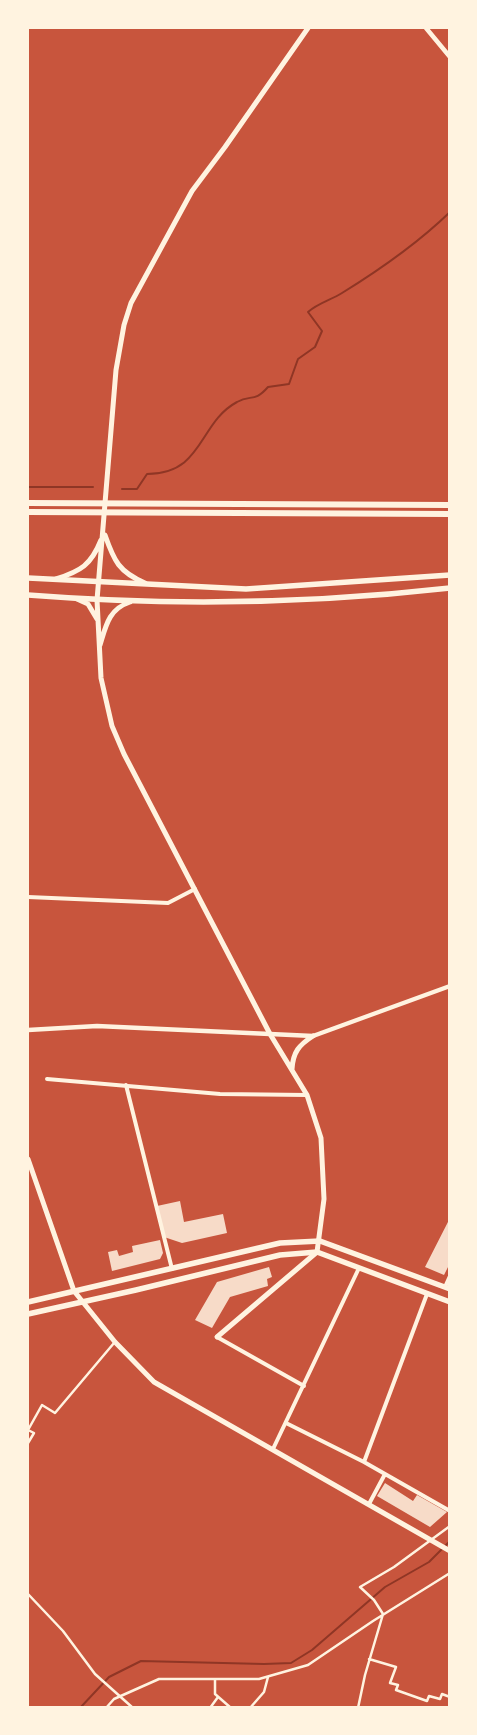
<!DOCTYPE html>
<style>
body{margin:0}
#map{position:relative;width:477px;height:1735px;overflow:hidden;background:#c8553d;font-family:Merriweather,serif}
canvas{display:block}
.frame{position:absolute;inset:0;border:29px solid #fff3e0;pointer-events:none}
</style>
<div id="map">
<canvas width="477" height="1735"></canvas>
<div class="frame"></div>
</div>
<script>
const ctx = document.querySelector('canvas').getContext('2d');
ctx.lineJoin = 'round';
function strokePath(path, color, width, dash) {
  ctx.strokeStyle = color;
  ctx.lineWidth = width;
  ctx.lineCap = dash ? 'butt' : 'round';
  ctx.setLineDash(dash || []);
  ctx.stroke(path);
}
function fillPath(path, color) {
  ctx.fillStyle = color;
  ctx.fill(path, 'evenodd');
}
const stream = new Path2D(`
 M28 487H93
 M122 489H137L147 474C204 474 198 423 237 402 251 394 254 403 268 387L289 384 298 359 315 347 322 331 308 312C318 303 331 300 342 293 381 269 417 244 450 212
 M80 1708 109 1677 141 1661 264 1664 291 1663 312 1650 385 1587 429 1562 450 1541`);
const building = new Path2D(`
 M180 1201 184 1222 223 1214 227 1233 182 1243 164 1237 157 1206Z
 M450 1218V1263L444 1275 425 1267Z
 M160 1240 163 1253 160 1259 112 1271 108 1252 117 1250 119 1256 133 1252 132 1246Z
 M269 1267 272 1277 267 1279 268 1286 230 1297 212 1328 195 1320 217 1282Z
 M385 1483 413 1501 417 1495 447 1512 430 1527 377 1496Z`);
const pedestrian = new Path2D(`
 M28 1443 34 1433 28 1430 42 1405 55 1413 114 1343
 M28 1594 63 1631 95 1674 133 1708
 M369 1659 396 1667 390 1683 398 1685 396 1690 427 1701 429 1696 440 1699 442 1694 450 1697
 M215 1679V1694L231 1708
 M106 1708 114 1699 159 1679H259L308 1665 373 1621 450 1573
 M210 1708 218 1697
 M250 1708 264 1692 268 1677
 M358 1708 365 1675 383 1614 374 1600 360 1587 394 1567 450 1526`);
const minor = new Path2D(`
 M28 897 168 903 195 889
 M47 1079 220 1094 307 1095
 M126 1085 172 1269
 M445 1287 450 1276
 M217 1337 304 1386
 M286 1423 364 1462 450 1511
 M273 1449 359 1268
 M364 1462 427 1294
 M369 1504 385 1474`);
const tertiary = new Path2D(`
 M426 28 450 57
 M28 1030 97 1026 313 1036 450 986`);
const secondary = new Path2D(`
 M105 535C114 561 119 572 145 583
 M56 579C81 571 91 565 101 540
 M77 599 88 604 97 619
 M100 645C106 625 109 609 130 602
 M292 1069C293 1052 299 1045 313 1036
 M28 1159 74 1291 115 1342 154 1382 450 1551
 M217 1337 317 1252 324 1199 321 1138 307 1095 270 1034 124 754 112 726 101 678 97 600 116 370 124 325 131 303 192 191 225 147 308 28`);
const primary = new Path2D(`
 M28 578 246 589 450 575
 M28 595C168 606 309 604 450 588
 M28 1302 280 1243 320 1241 450 1289
 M28 1314 136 1290 280 1255 317 1252 450 1302`);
const motorway = new Path2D(`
 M28 503 450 505
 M28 512 450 514`);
strokePath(stream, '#8f3625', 2);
fillPath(building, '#f7dbc8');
strokePath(pedestrian, '#fff3e0', 2.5);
strokePath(minor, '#fff3e0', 4);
strokePath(tertiary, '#fff3e0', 4.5);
strokePath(secondary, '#fff3e0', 5);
strokePath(primary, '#fff3e0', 5.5);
strokePath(motorway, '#fff3e0', 6);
</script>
